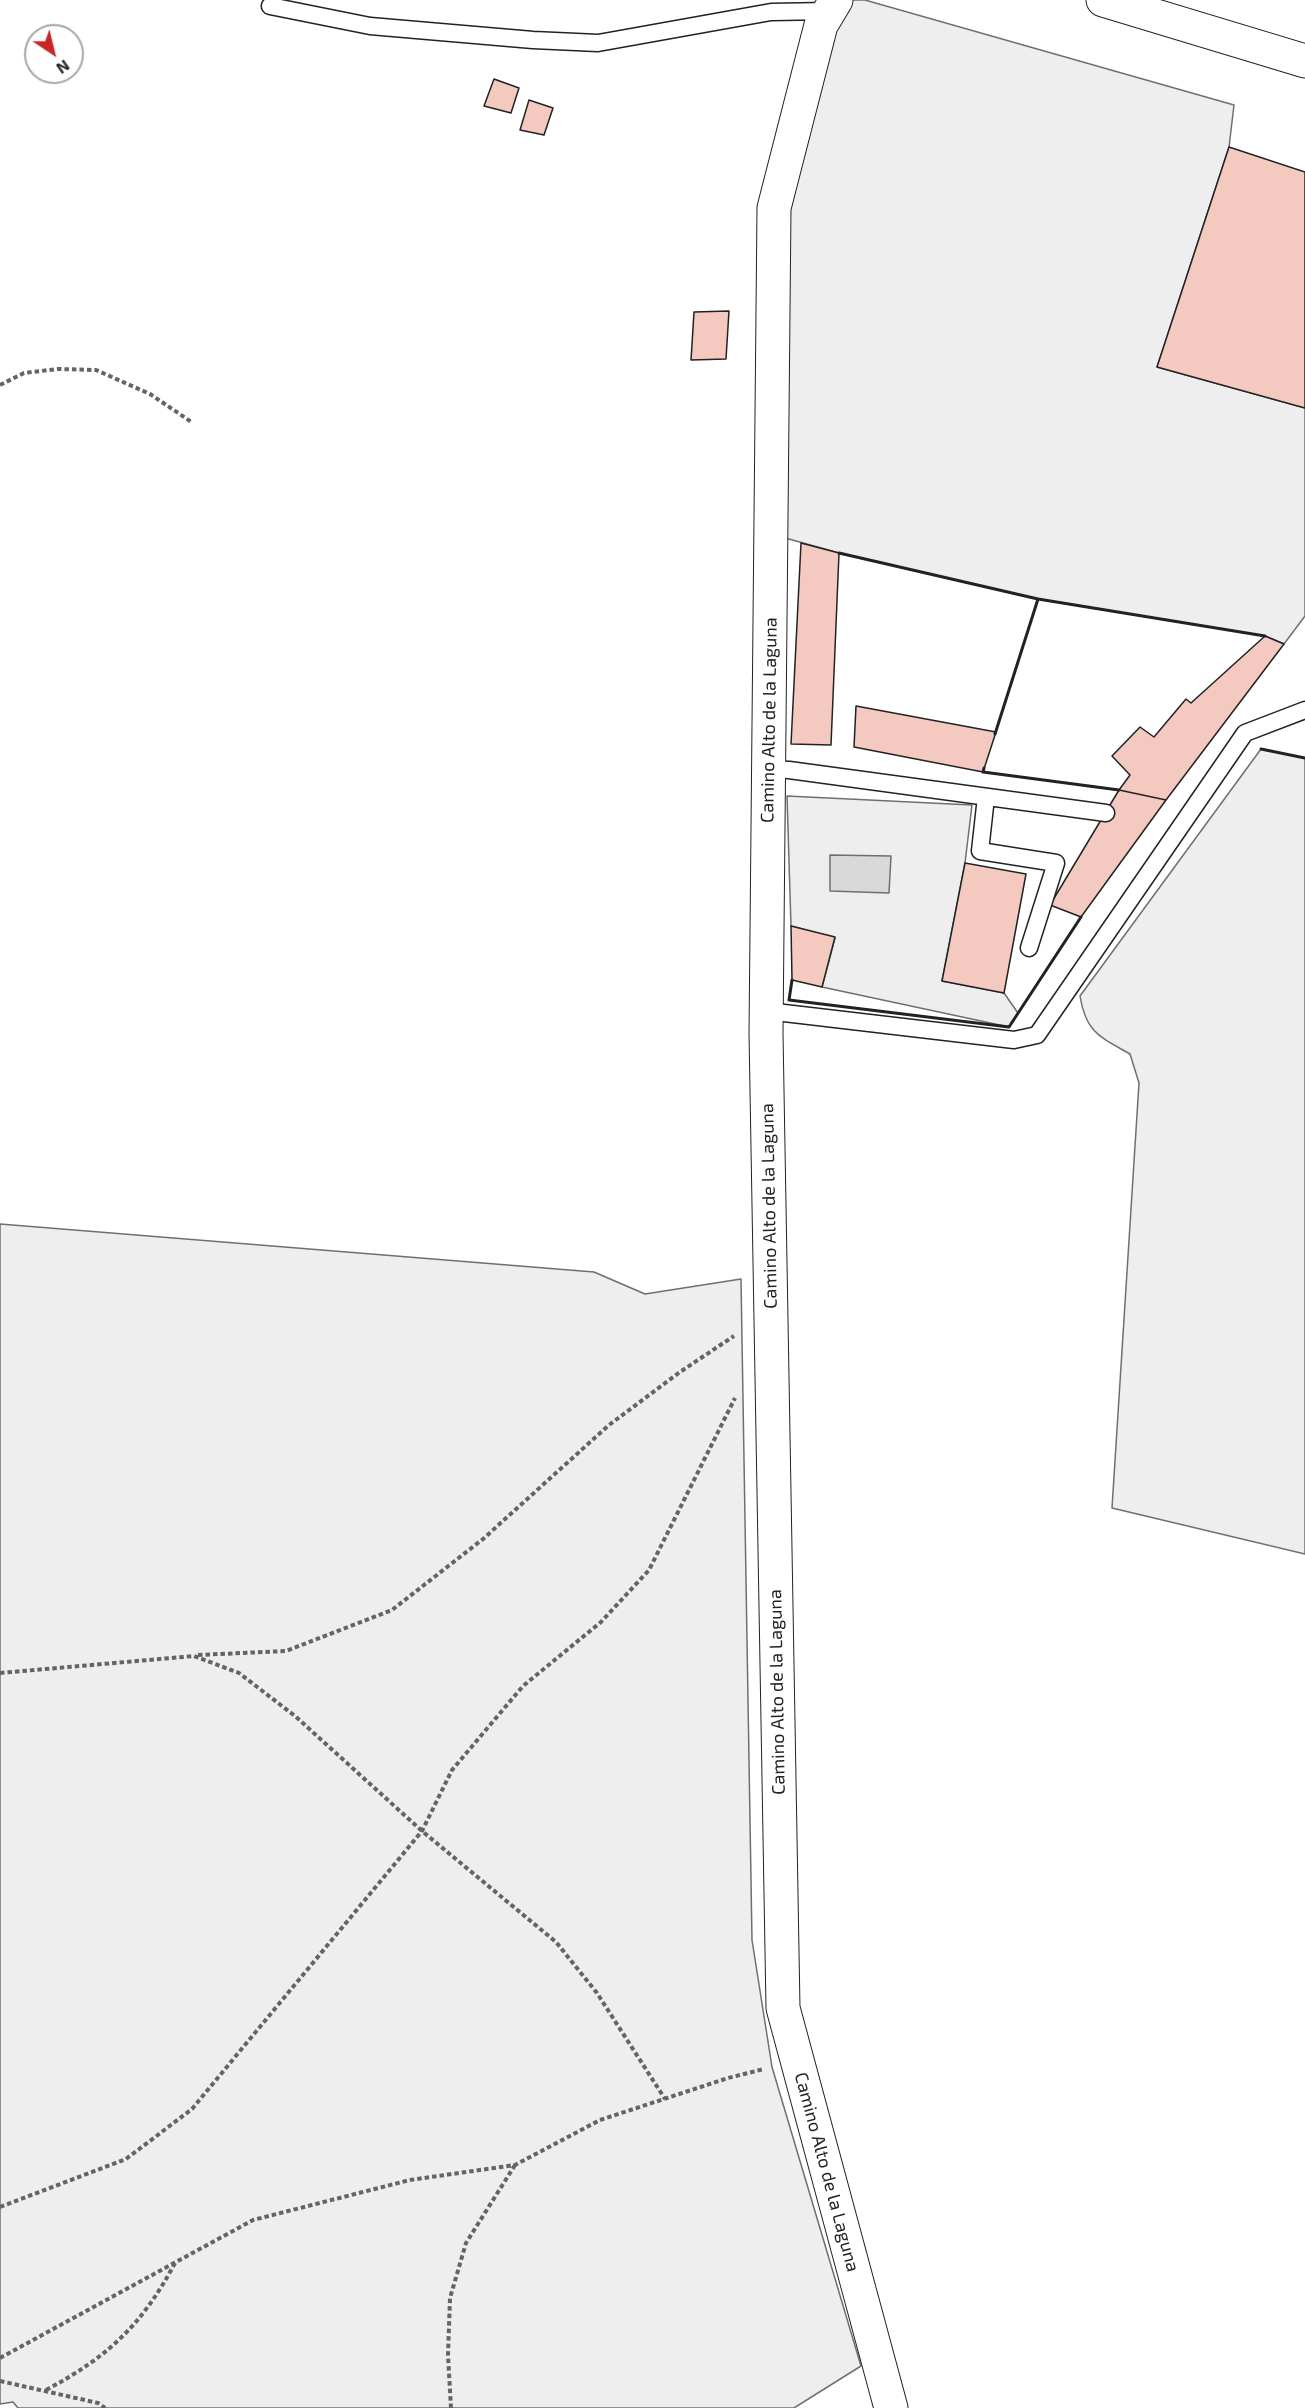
<!DOCTYPE html>
<style>
body{margin:0}
#map{position:relative;width:1305px;height:2408px;overflow:hidden;background:#fff;font-family:"Exo 2",sans-serif}
canvas{display:block}
.north{position:absolute;left:24px;top:24px;width:60px;height:60px;box-sizing:border-box;background:#fff;border:2px solid #a7a7a7;border-radius:50%;rotate:145deg;font-size:16px;font-weight:700;line-height:24px;text-align:center;color:#222}
.north::after{content:'';display:block;margin:auto;width:21px;height:27px;background:#c62828;clip-path:polygon(50% 0,100% 100%,50% 72%,0 100%)}
</style>
<div id="map">
<canvas width="1305" height="2408"></canvas>
<div class="north">N</div>
</div>
<script>
const ctx = document.querySelector('canvas').getContext('2d');
ctx.lineJoin = 'round';
function fillPath(path, color) {
  ctx.fillStyle = color;
  ctx.fill(path, 'evenodd');
}
function strokePath(path, color, width, dash) {
  ctx.strokeStyle = color;
  ctx.lineWidth = width;
  ctx.lineCap = dash ? 'butt' : 'round';
  ctx.setLineDash(dash || []);
  ctx.stroke(path);
}
function drawText(font, color, halo, rows, align = 'center') {
  ctx.font = font + ' "Exo 2",sans-serif';
  ctx.lineWidth = 4.5;
  ctx.setLineDash([]);
  ctx.textBaseline = 'middle';
  ctx.strokeStyle = halo;
  ctx.fillStyle = color;
  for (const [text, x, y, turn = 0] of rows) {
    ctx.save();
    ctx.translate(x, y);
    ctx.rotate((+turn || 0) * Math.PI / 180);
    ctx.textAlign = isNaN(turn) ? turn : align;
    if (halo) ctx.strokeText(text, 0, 0);
    ctx.fillText(text, 0, 0);
    ctx.restore();
  }
}
const green = new Path2D(`
 M838 0H865L1234 105 1229 147 1157 367 1305 408V616L1284 644 1265 636 1038 599 839 553 771 534 774 208Z
 M1261 749 1305 758V1554L1112 1508 1139 1083 1130 1054C1100 1037 1086 1033 1080 996Z
 M787 796 972 805 965 863 942 981 1004 993 1018 1013 1009 1027 822 987 835 938 791 926Z
 M0 1224 594 1272 645 1294 741 1279 752 1940 772 2067 861 2366 794 2408H18L13 2402 0 2404Z`);
const water = new Path2D(`
 M830 855 891 856 889 893 830 891Z`);
const building = new Path2D(`
 M494 79 519 88 511 113 484 106Z
 M529 100 553 108 544 135 520 130Z
 M1229 147 1305 172V408L1157 367Z
 M729 311 726 359 691 360 694 312Z
 M801 543 839 553 831 745 791 744Z
 M1265 636 1284 644 1166 800 1119 790 1130 775 1112 756 1140 727 1154 737 1186 699 1191 703Z
 M856 706 996 732 983 772 854 747Z
 M1119 790 1166 800 1081 917 1050 905Z
 M965 863 1026 874 1004 993 942 981Z
 M791 926 835 937 822 987 792 980Z`);
const path = new Path2D(`
 M0 385 24 373 58 369 96 370 150 394 193 423
 M198 1655 286 1651 392 1610 483 1539 609 1425 680 1372 734 1336
 M0 1673 194 1656 239 1673 295 1716 422 1831 556 1942 597 1993 665 2099
 M0 2207 126 2159 192 2109 422 1831 452 1770 523 1686 601 1622 649 1570 735 1398
 M0 2358 253 2220 410 2180 515 2165 600 2120 728 2078 764 2069
 M0 2381 98 2403 105 2408
 M46 2390C108 2357 142 2325 175 2263
 M451 2408 448 2355 450 2298 466 2243 515 2165`);
const lane = new Path2D(`
 M270 6 370 26 533 40 598 43 771 12 828 11
 M769 769 789 770 1106 813
 M986 797 980 851 1056 863 1029 948
 M767 1011 1014 1040 1037 1035 1245 733 1305 710`);
const street = new Path2D(`
 M836 0 821 25 774 208 766 1033 783 2008 891 2408
 M1103 0 1305 61`);
const wall = new Path2D(`
 M839 553 1038 599
 M995 734 1038 599 1265 636
 M1261 749 1305 758
 M984 768 983 772 1119 790
 M792 980 789 1000 1009 1027 1081 917`);
const streetNames = [
 ["Camino Alto de la Laguna",769,720,-89],
 ["Camino Alto de la Laguna",769,1206,-91],
 ["Camino Alto de la Laguna",777,1692,-91],
 ["Camino Alto de la Laguna",827,2172,75]
];
fillPath(green, '#eee');
strokePath(green, '#6f6f6f', 1.5);
fillPath(water, '#d9d9d9');
strokePath(water, '#6f6f6f', 1.5);
fillPath(building, '#f3c9c0');
strokePath(building, '#222', 1.5);
strokePath(lane, '#222', 19);
strokePath(street, '#222', 35);
strokePath(path, '#646464', 4, [4.5, 3]);
strokePath(lane, '#fff', 16);
strokePath(street, '#fff', 33);
strokePath(wall, '#222', 3);
drawText('18px', '#222', '#fff', streetNames);
</script>
